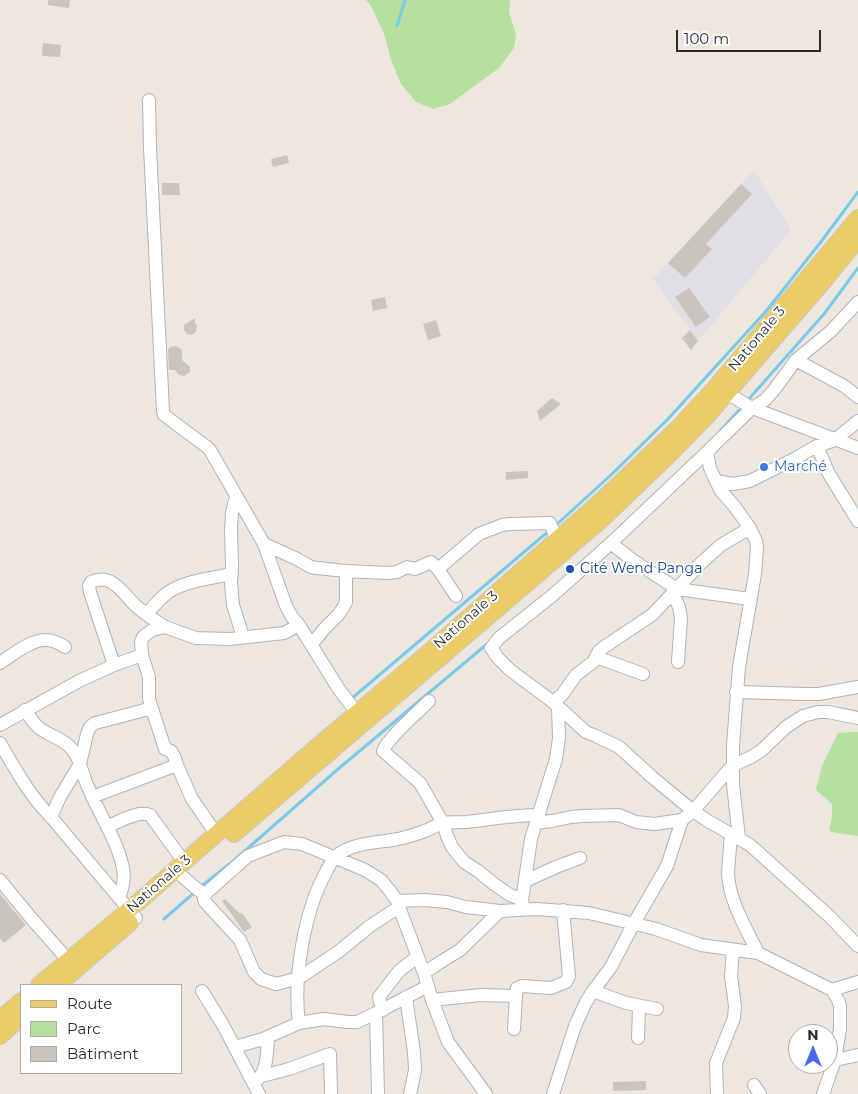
<!DOCTYPE html>
<meta charset="utf-8">
<style>
body{margin:0}
#map{position:relative;width:858px;height:1094px;overflow:hidden;background:#ede7e0;font-family:Montserrat,sans-serif}
canvas{display:block}
.legend{position:absolute;left:20px;top:984px;width:162px;height:90px;box-sizing:border-box;background:#fff;border:1px solid #ababab;margin:0;padding:6px 9px;list-style:none;font-size:15px;color:#2c2c2c}
.legend li{display:flex;align-items:center;gap:10px;height:25px}
.legend b{width:25px;border:1px solid #ababab}
.north{position:absolute;left:788px;top:1024px;width:50px;height:50px;box-sizing:border-box;background:#fff;border:1px solid #ababab;border-radius:50%;rotate:0deg;font-size:14px;font-weight:700;line-height:20px;text-align:center;color:#2c2c2c}
.north::after{content:'';display:block;margin:auto;width:18px;height:22px;background:#4967f0;clip-path:polygon(50% 0,100% 100%,50% 72%,0 100%)}
.scale{position:absolute;left:676px;top:30px;width:145px;height:22px;box-sizing:border-box;border:2px solid #2c2c2c;border-top:0;padding-left:6px;font-size:15px;line-height:18px;white-space:nowrap;color:#2c2c2c;-webkit-text-stroke:4px #fff;paint-order:stroke}
</style>
<div id="map">
<canvas width="858" height="1094"></canvas>
<ul class="legend">
<li><b style="height:6px;background:#eacc68"></b>Route</li>
<li><b style="height:14px;background:#b5e09f"></b>Parc</li>
<li><b style="height:14px;background:#c9c5be"></b>Bâtiment</li>
</ul>
<div class="north">N</div>
<div class="scale">100 m</div>
</div>
<script>
const ctx = document.querySelector('canvas').getContext('2d');
ctx.lineJoin = 'round';
function fillPath(path, color) {
  ctx.fillStyle = color;
  ctx.fill(path, 'evenodd');
}
function strokePath(path, color, width, dash) {
  ctx.strokeStyle = color;
  ctx.lineWidth = width;
  ctx.lineCap = dash ? 'butt' : 'round';
  ctx.setLineDash(dash || []);
  ctx.stroke(path);
}
function drawText(font, color, halo, rows, align = 'center') {
  ctx.font = font + ' Montserrat,sans-serif';
  ctx.lineWidth = 4;
  ctx.setLineDash([]);
  ctx.textBaseline = 'middle';
  ctx.strokeStyle = halo;
  ctx.fillStyle = color;
  for (const [text, x, y, turn = 0] of rows) {
    ctx.save();
    ctx.translate(x, y);
    ctx.rotate((+turn || 0) * Math.PI / 180);
    ctx.textAlign = isNaN(turn) ? turn : align;
    if (halo) ctx.strokeText(text, 0, 0);
    ctx.fillText(text, 0, 0);
    ctx.restore();
  }
}
const industrial = new Path2D(`
 M754 170 791 230 698 341 653 279Z`);
const green = new Path2D(`
 M366 0H510L509 12 516 34 514 48 499 68 450 104 433 109 416 102 401 84 391 60 385 36 371 6Z
 M855 732H858V836L837 833 829 831 832 817V804L816 790 822 766 838 733Z`);
const stream = new Path2D(`
 M397 26 405 0
 M747 401 824 314 858 268
 M720 431 743 406
 M555 526 612 474 668 419 767 310 820 243 858 192
 M351 699 550 530
 M200 887 231 863 337 770 487 644
 M164 919 196 891`);
const building = new Path2D(`
 M48 0H70L69 8 48 5Z
 M43 43 61 45 60 57 42 56Z
 M287 155 289 163 273 167 271 159Z
 M162 183H179L180 195H162Z
 M741 184 752 194 706 244 712 249 685 278 668 263Z
 M689 288 710 317 696 327 675 297Z
 M385 297 387 308 373 311 371 300Z
 M195 318V324L197 325 196 332 192 335 187 334 184 330V325Z
 M436 320 441 336 428 340 423 324Z
 M690 330 698 341 691 350 682 338Z
 M175 346 180 348 182 351V360L190 367V372L184 376 179 375 175 370H169L168 350 170 347Z
 M552 398 561 404 540 421 537 411Z
 M528 471V478L506 480V472Z
 M0 894 26 925 4 943 0 938Z
 M225 899 240 914 242 913 252 927 244 932 222 901Z
 M646 1081V1090L613 1091V1082Z`);
const minor = new Path2D(`
 M149 100 150 148 163 411 164 415 168 418 207 447 210 450 264 544 286 606 292 617 299 625 338 688 357 713
 M796 360 831 331 858 302
 M720 391 727 393 752 408 858 448
 M817 446 829 474 858 521
 M707 452 611 543 553 595 499 638 491 648 498 658 510 670 553 702 586 732 596 736 619 747 652 777 693 811 708 821 750 845 829 916 858 946
 M716 481 733 484 750 481 796 458 817 446 835 440 858 421
 M236 497 232 512 231 529 232 567 231 583 233 605 243 637
 M611 543 631 559 677 589 750 599
 M264 544 295 558 311 567 317 568 346 571 388 573 397 572 407 567 415 569 431 562 438 569 456 596
 M438 569 479 534 502 525 510 524 550 523 557 541
 M673 594 679 607 681 618 678 662
 M146 614C153 608 159 599 166 594 183 581 211 578 232 574
 M311 645 325 628 338 615 343 608 346 602V571
 M596 657 643 674
 M0 663C12 655 32 639 46 640 53 640 59 643 65 647
 M114 665 90 592 89 586 91 582C112 572 123 594 136 606 145 614 155 620 165 627
 M736 692 805 694H819L858 687
 M429 701C419 711 386 740 383 751L420 783 443 823 447 836 452 847 464 862 478 871 494 884 510 895 522 900 524 909
 M553 702 562 695 576 675 593 662 599 651 604 647 652 615 701 563 721 545 750 528
 M25 710C29 715 32 721 37 726 46 735 60 737 69 746 80 756 82 774 88 787 99 814 117 839 123 868 125 878 123 888 119 898
 M0 725 79 681 114 665 142 655
 M0 743C16 770 29 795 51 817L136 918
 M92 797 177 765
 M51 817 60 797 80 764 87 734 90 727 95 723 107 720 152 708
 M536 823 552 821 571 817 583 816 619 815 636 822 654 824 682 820 693 811 732 766 753 756 762 750 786 727 803 716 818 712H828L858 718
 M107 827C118 822 139 810 150 815L184 862
 M731 834 728 873C729 901 746 928 758 953
 M217 835 192 799 177 765 174 756 171 751 165 749 164 746 149 699V677L142 655 141 642 143 637 152 630 165 627 196 638 230 639 284 633 299 625
 M739 838 733 785V745L739 667 755 574 757 547 756 541 750 528 735 507 721 491 716 481 710 468 707 452 752 408 765 400 774 390 796 360 844 386 858 397
 M183 877 198 890 205 894 248 856 284 842 302 844 365 870 381 880 390 891 397 901 424 900 447 902 466 907 500 911 537 909 589 913 656 929 701 945 758 953 832 990 858 982
 M0 880 31 918 68 960
 M525 881 556 867 580 858
 M205 894 204 899 205 902 240 940 254 972 261 979 276 984 299 978 338 952 370 926 399 907 397 901
 M522 900 531 839 556 759 559 738 558 707
 M399 907 424 973 432 1000 448 1042 486 1094
 M424 973 439 963 460 950 500 911
 M202 991 223 1025 259 1094
 M593 991 626 1003 657 1009
 M406 997 414 1052 415 1070 410 1094
 M432 1000 481 995 516 996 517 988 522 986 551 988 566 982 569 976 563 910
 M383 1010 380 1002 379 997 399 971 417 957
 M376 1013 378 1094
 M299 1023C293 978 304 912 326 872 329 866 332 860 336 856 354 842 377 843 398 839 407 837 418 834 427 830 432 828 438 824 444 823 451 822 459 822 467 822 491 819 514 815 539 815
 M514 1029 516 996
 M638 1038 639 1006
 M235 1047 263 1039 299 1023 324 1019 348 1022H357L376 1013 428 986
 M835 1060 858 1055
 M262 1076 289 1069 330 1054 331 1094
 M257 1080C268 1070 267 1051 268 1037
 M754 1085 760 1094
 M553 1094 575 1026 586 1002 593 991 611 967 634 923 667 866 682 820
 M717 1094 716 1063 734 1018 735 1006 731 976 733 950
 M823 1094 835 1060 840 1029V1006L838 1000 832 990`);
const major = new Path2D(`
 M234 834 600 521 673 451 707 416 822 283 858 239
 M39 985 129 910 320 744 427 654 601 501 678 428 714 389 858 218
 M58 985 130 923
 M0 1019 21 1001
 M0 1036 21 1017`);
const markers = [
 [764,467,5,"#3f7fe0"],
 [570,569,5,"#1a4fb4"]
];
const streetNames = [
 ["Nationale 3",757,339,-50],
 ["Nationale 3",466,620,-41],
 ["Nationale 3",159,884,-41]
];
const shopNames = [
 ["Marché",774,467]
];
const transitNames = [
 ["Cité Wend Panga",580,569]
];
fillPath(industrial, '#e1dfe6');
fillPath(green, '#b5e09f');
strokePath(stream, '#79cae9', 3);
fillPath(building, '#c9c5be');
strokePath(minor, '#b0b2bc', 14);
strokePath(major, '#c8c8c8', 18);
strokePath(minor, '#fff', 12);
strokePath(major, '#eacc68', 16);
for (const [x, y, r, color] of markers) {
  const dot = new Path2D();
  dot.arc(x, y, r, 0, 2 * Math.PI);
  ctx.fillStyle = color;
  ctx.fill(dot);
  strokePath(dot, '#fff', 2);
}
drawText('14px', '#2c2c2c', '#fff', streetNames);
drawText('14px', '#366cbe', '#fff', shopNames, 'left');
drawText('14px', '#164399', '#fff', transitNames, 'left');
</script>
